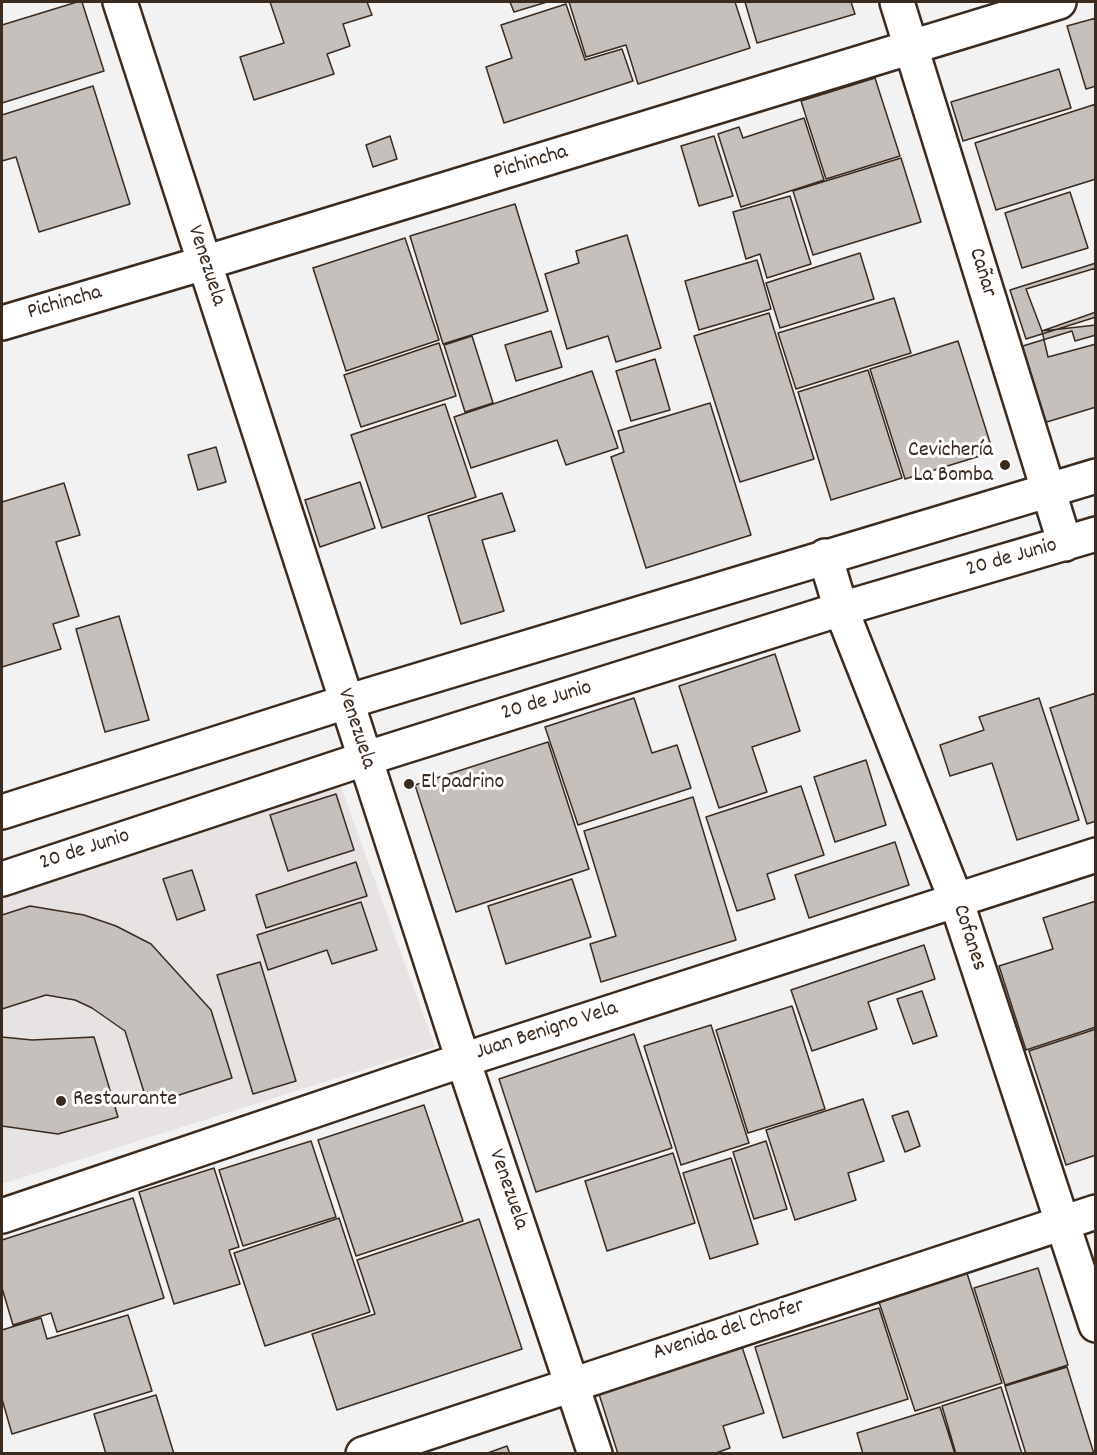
<!DOCTYPE html>
<meta charset="utf-8">
<style>
body{margin:0}
#map{position:relative;width:1097px;height:1455px;overflow:hidden;background:#f3f2f2;font-family:Dekko,sans-serif}
canvas{display:block}
.frame{position:absolute;inset:0;border:3px solid #3b2a1e;pointer-events:none}
</style>
<div id="map">
<canvas width="1097" height="1455"></canvas>
<div class="frame"></div>
</div>
<script>
const ctx = document.querySelector('canvas').getContext('2d');
ctx.lineJoin = 'round';
function fillPath(path, color) {
  ctx.fillStyle = color;
  ctx.fill(path, 'evenodd');
}
function strokePath(path, color, width, dash) {
  ctx.strokeStyle = color;
  ctx.lineWidth = width;
  ctx.lineCap = dash ? 'butt' : 'round';
  ctx.setLineDash(dash || []);
  ctx.stroke(path);
}
function drawText(font, color, halo, rows, align = 'center') {
  ctx.font = font + ' Dekko,sans-serif';
  ctx.lineWidth = 6;
  ctx.setLineDash([]);
  ctx.textBaseline = 'middle';
  ctx.strokeStyle = halo;
  ctx.fillStyle = color;
  for (const [text, x, y, turn = 0] of rows) {
    ctx.save();
    ctx.translate(x, y);
    ctx.rotate((+turn || 0) * Math.PI / 180);
    ctx.textAlign = isNaN(turn) ? turn : align;
    if (halo) ctx.strokeText(text, 0, 0);
    ctx.fillText(text, 0, 0);
    ctx.restore();
  }
}
const built = new Path2D(`
 M340 784 435 1047 2 1184V897Z`);
const building = new Path2D(`
 M77 2H82L104 71 2 103V25Z
 M270 2H367L372 15 343 24 350 46 327 54 334 74 254 100 240 57 284 43Z
 M510 2H547L514 12Z
 M569 2H735L750 48 638 84 626 45 586 57Z
 M745 2H851L855 14 757 43Z
 M566 4 585 60 622 49 633 81 504 123 486 67 512 58 501 25Z
 M1096 18V86L1086 89 1067 26Z
 M1059 69 1071 108 963 141 951 102Z
 M875 78 900 156 826 179 801 101Z
 M93 86 130 204 39 232 16 157 2 161V115Z
 M1096 104V179L996 210 975 143Z
 M804 118 824 180 741 207 718 134 739 127 743 138Z
 M390 136 397 159 373 167 366 145Z
 M714 136 733 196 699 206 681 146Z
 M901 158 921 222 813 255 793 191Z
 M1070 192 1088 248 1022 268 1005 213Z
 M790 196 811 264 767 278 760 254 746 259 733 212Z
 M515 204 548 311 443 344 410 236Z
 M627 235 661 348 616 362 608 336 567 349 545 274 579 263 576 251Z
 M405 238 439 340 346 371 313 268Z
 M860 253 874 299 780 328 766 283Z
 M757 260 771 309 699 330 685 281Z
 M1096 263V317L1026 339 1010 290Z
 M1096 268V312L1042 331 1026 289Z
 M894 298 911 353 796 389 778 333Z
 M769 313 814 459 740 482 694 336Z
 M1096 325V344L1048 357 1042 331Z
 M551 331 562 367 516 381 505 345Z
 M1072 331 1075 341 1096 335V407L1037 425 1013 349Z
 M472 336 493 403 465 412 444 345Z
 M958 341 993 452 905 479 870 369Z
 M439 343 456 396 361 427 344 375Z
 M655 359 670 410 631 421 616 371Z
 M868 370 902 478 831 500 798 392Z
 M592 371 618 448 566 465 557 440 471 468 454 417Z
 M710 403 751 535 646 568 611 457 624 452 618 431Z
 M445 404 476 497 382 528 351 435Z
 M216 447 226 482 198 490 188 455Z
 M360 482 375 528 320 547 305 500Z
 M64 483 80 535 56 542 79 616 53 624 61 649 2 667V502Z
 M502 493 515 531 482 540 504 611 461 624 428 516Z
 M119 616 149 720 105 732 76 629Z
 M775 654 800 731 752 747 767 792 719 808 679 686Z
 M1096 693V821L1087 824 1050 708Z
 M634 698 652 753 677 745 691 788 578 825 545 727Z
 M1039 698 1079 820 1017 840 992 763 950 776 940 745 984 730 979 717Z
 M548 742 589 869 456 912 415 785Z
 M866 760 886 825 835 842 814 777Z
 M801 786 824 855 767 874 775 899 737 911 706 817Z
 M336 794 354 850 288 871 270 815Z
 M693 797 736 940 601 982 590 944 616 936 584 831Z
 M895 842 909 885 809 918 795 875Z
 M356 862 367 896 266 928 256 895Z
 M192 870 205 910 177 920 163 879Z
 M572 879 591 937 506 964 488 906Z
 M1096 901V1027L1026 1050 999 966 1053 949 1043 918Z
 M361 902 377 950 332 964 327 950 268 970 257 935Z
 M30 906 84 915 116 926 151 944 211 1010 232 1078 148 1105 125 1031 92 1008 75 1000 46 995 2 1009V915Z
 M924 945 935 979 868 1002 877 1029 812 1051 791 990Z
 M260 962 296 1081 253 1094 217 975Z
 M922 991 937 1036 913 1044 897 999Z
 M792 1006 825 1109 748 1133 716 1030Z
 M711 1025 749 1143 681 1165 644 1046Z
 M1096 1029V1155L1066 1165 1029 1051Z
 M634 1034 672 1148 536 1192 499 1079Z
 M2 1037 32 1040 94 1037 118 1117 58 1134 2 1126Z
 M863 1099 884 1161 848 1173 856 1200 795 1220 766 1130Z
 M424 1105 463 1221 356 1256 318 1140Z
 M908 1111 920 1146 905 1152 892 1116Z
 M311 1141 336 1217 243 1246 219 1170Z
 M766 1141 787 1209 754 1219 733 1152Z
 M673 1153 695 1223 607 1251 585 1181Z
 M731 1158 758 1244 710 1259 683 1173Z
 M214 1168 239 1247 229 1250 240 1284 174 1304 139 1192Z
 M133 1198 164 1298 57 1332 51 1313 13 1325 2 1288V1240Z
 M339 1218 370 1312 265 1346 234 1253Z
 M479 1219 522 1349 337 1410 312 1334 375 1314 357 1260Z
 M965 1267 1002 1383 915 1411 877 1296Z
 M1038 1268 1068 1365 1005 1385 974 1288Z
 M879 1308 908 1399 783 1438 755 1347Z
 M128 1315 152 1391 12 1434 2 1399V1330L41 1318 47 1339Z
 M742 1347 764 1413 723 1426 730 1448 713 1454H618L599 1394Z
 M1067 1367 1094 1454H1026L1005 1386Z
 M1001 1387 1022 1454H956L942 1406Z
 M156 1395 174 1454H106L94 1414Z
 M940 1407 955 1454H863L857 1433Z
 M507 1446 510 1454H485Z`);
const minor = new Path2D(`
 M120 2 463 1060 595 1454
 M897 2 1065 544
 M2 323 204 263 1059 2
 M825 556 841 609 956 900 1096 1325
 M2 812 346 702 1096 476
 M2 879 364 759 841 609 1096 534
 M2 1216 463 1060 1096 855
 M363 1454 1096 1212`);
const markers = [
 [1005,465,6,"#3b2a1e"],
 [409,784,6,"#3b2a1e"],
 [61,1101,6,"#3b2a1e"]
];
const streetNames = [
 ["Pichincha",531,164,-17],
 ["Venezuela",205,266,72],
 ["Cañar",981,273,73],
 ["Pichincha",65,304,-16],
 ["20 de Junio",1012,559,-16],
 ["20 de Junio",547,702,-17],
 ["Venezuela",355,729,72],
 ["20 de Junio",85,851,-18],
 ["Cofanes",968,938,72],
 ["Juan Benigno Vela",547,1032,-18],
 ["Venezuela",507,1190,71],
 ["Avenida del Chofer",729,1331,-18]
];
const poiNames = [
 ["Cevichería",993,452,"right"],
 ["La Bomba",993,477,"right"],
 ["El padrino",421,784],
 ["Restaurante",73,1101]
];
fillPath(built, '#e6e3e2');
fillPath(building, '#c6c0bd');
strokePath(building, '#3b2a1e', 1.5);
strokePath(minor, '#3b2a1e', 38);
strokePath(minor, '#fff', 33);
for (const [x, y, r, color] of markers) {
  const dot = new Path2D();
  dot.arc(x, y, r, 0, 2 * Math.PI);
  ctx.fillStyle = color;
  ctx.fill(dot);
  strokePath(dot, '#fff', 2);
}
drawText('22px', '#3b2a1e', '#fff', streetNames);
drawText('22px', '#3b2a1e', '#fff', poiNames, 'left');
</script>
